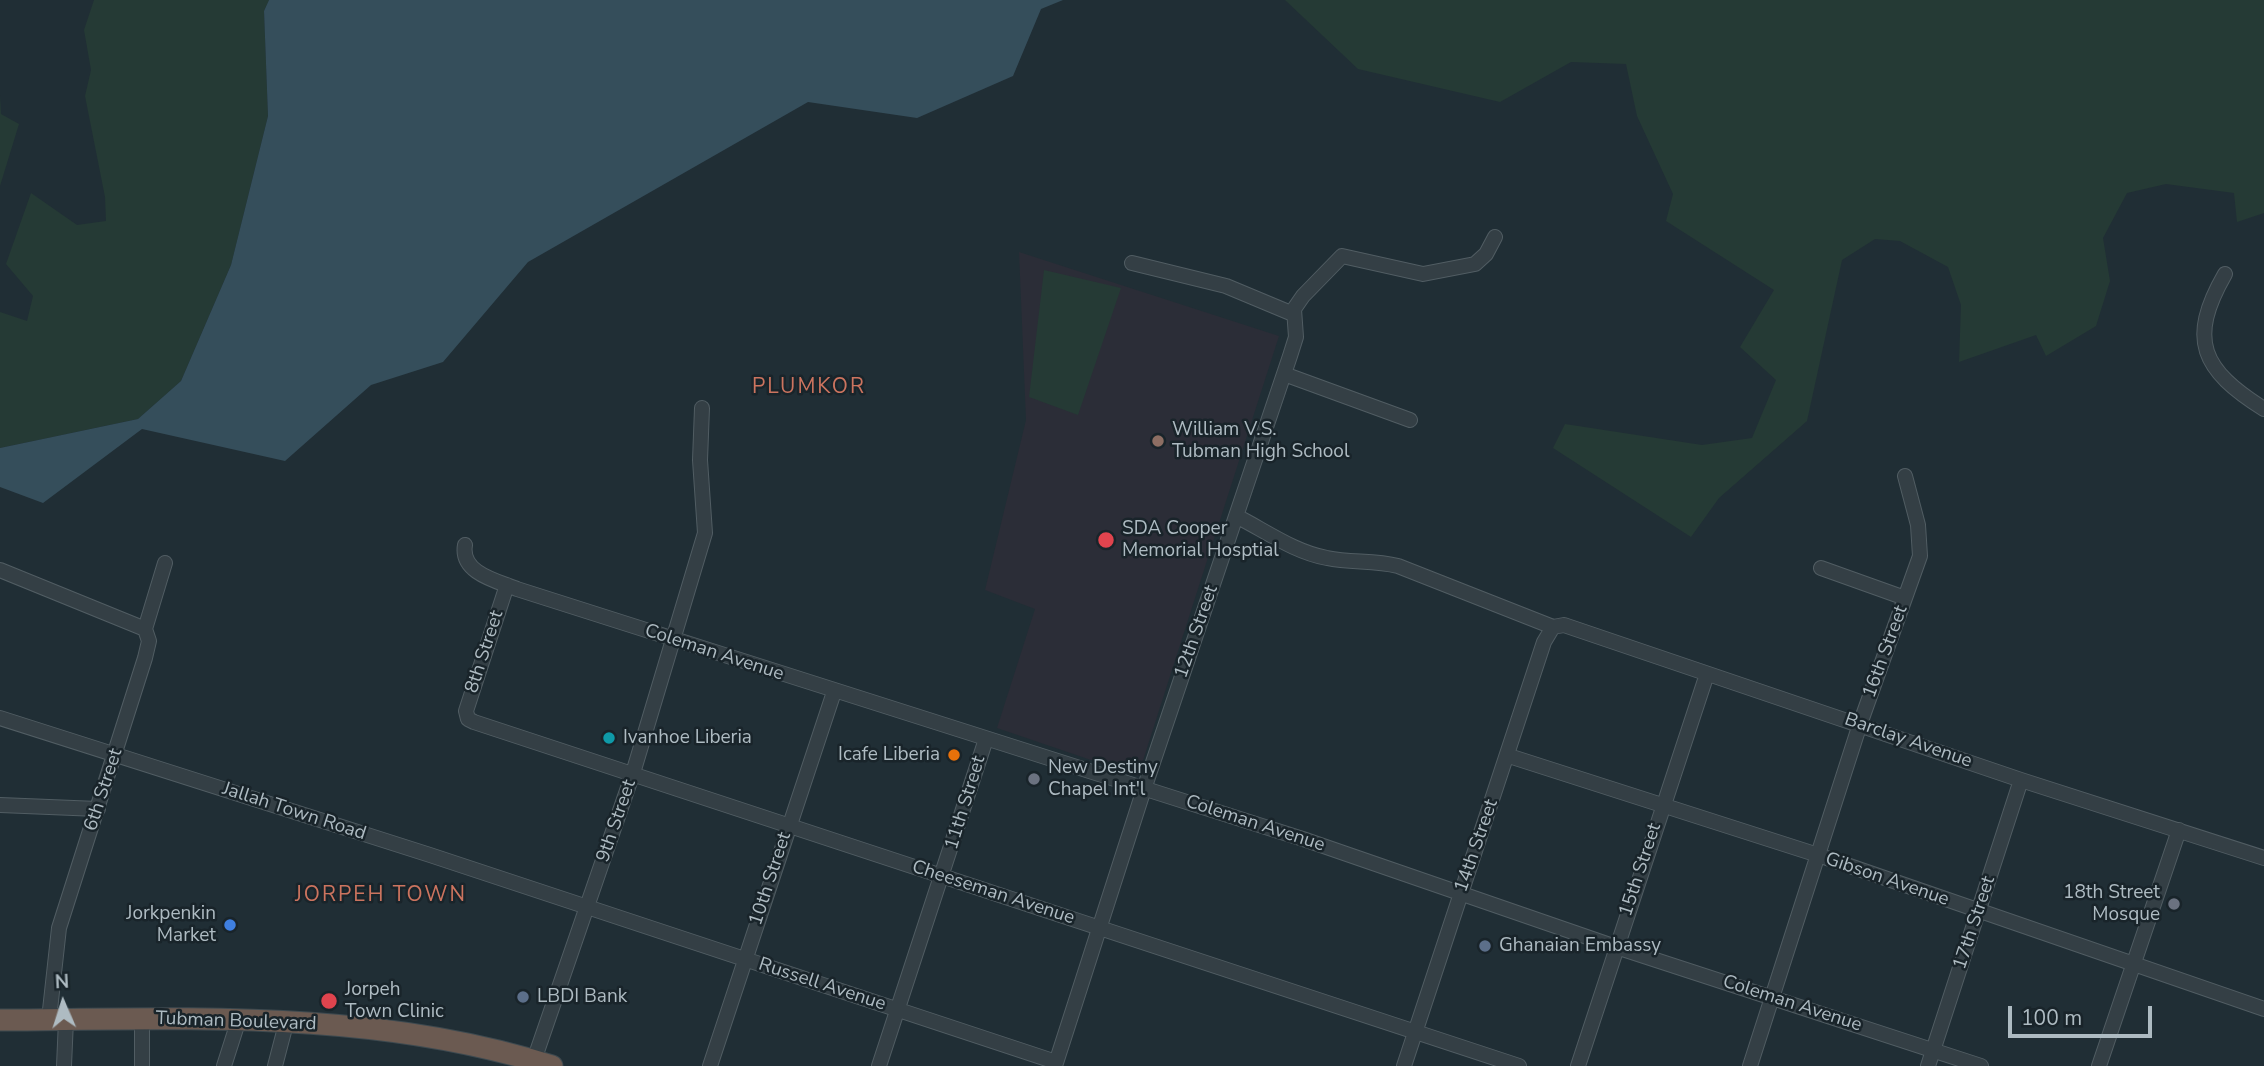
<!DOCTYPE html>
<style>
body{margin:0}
#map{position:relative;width:2264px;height:1066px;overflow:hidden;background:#202e35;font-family:"Nunito Sans",sans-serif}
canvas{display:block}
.north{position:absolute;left:28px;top:968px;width:70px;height:70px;-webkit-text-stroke:5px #19242a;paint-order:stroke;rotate:357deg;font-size:19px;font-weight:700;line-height:28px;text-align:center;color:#aebbc2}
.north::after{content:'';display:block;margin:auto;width:24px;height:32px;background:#aebbc2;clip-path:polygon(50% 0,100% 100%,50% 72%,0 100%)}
.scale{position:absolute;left:2008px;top:1006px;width:144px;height:32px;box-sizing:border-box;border:4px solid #aebbc2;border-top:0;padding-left:9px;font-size:21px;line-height:24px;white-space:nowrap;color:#aebbc2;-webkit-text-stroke:5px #19242a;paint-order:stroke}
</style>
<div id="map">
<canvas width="2264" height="1066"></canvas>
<div class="north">N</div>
<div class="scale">100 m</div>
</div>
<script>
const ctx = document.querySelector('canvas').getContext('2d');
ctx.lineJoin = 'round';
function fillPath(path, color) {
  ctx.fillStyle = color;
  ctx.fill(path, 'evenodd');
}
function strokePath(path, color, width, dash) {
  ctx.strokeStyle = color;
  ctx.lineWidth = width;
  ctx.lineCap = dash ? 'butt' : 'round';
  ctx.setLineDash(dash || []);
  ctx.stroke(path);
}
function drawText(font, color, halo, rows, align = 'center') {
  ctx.font = font + ' "Nunito Sans",sans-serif';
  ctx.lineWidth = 5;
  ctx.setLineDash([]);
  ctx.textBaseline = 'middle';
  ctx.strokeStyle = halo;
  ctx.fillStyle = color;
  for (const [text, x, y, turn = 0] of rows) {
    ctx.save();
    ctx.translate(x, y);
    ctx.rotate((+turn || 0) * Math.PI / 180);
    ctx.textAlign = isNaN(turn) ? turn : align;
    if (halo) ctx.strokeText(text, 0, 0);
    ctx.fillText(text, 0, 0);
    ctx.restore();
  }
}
const medical = new Path2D(`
 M1019 252 1279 336 1138 776 997 728 1035 609 985 590 1026 420Z`);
const green = new Path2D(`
 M94 0H269L264 11 268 116 231 265 181 381 138 419 0 448V312L27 321 33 296 6 264 31 193 77 225 106 221 105 197 85 96 91 70 84 30Z
 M1285 0H2264V213L2237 222 2234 193 2166 184 2127 193 2103 238 2110 281 2096 326 2046 356 2036 335 1959 362 1961 305 1948 267 1900 241 1875 239 1842 260 1807 421 1719 498 1691 537 1553 448 1565 424 1702 445 1752 438 1776 380 1740 347 1774 290 1666 221 1673 194 1637 116 1626 64 1571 62 1500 102 1358 69Z
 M0 95 1 114 19 124 0 186Z
 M1044 270 1121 288 1078 415 1029 397Z`);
const water = new Path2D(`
 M269 0H1063L1041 9 1013 76 917 118 808 102 528 262 443 362 371 385 285 461 142 429 43 503 0 487V448L138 419 181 381 231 265 268 116 264 11Z`);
const minor = new Path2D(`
 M1132 263 1226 286 1293 314
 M2225 274C2187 340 2202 370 2264 409
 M1284 374 1410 420
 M1236 516C1266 531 1294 552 1327 558 1351 563 1374 560 1398 566L1553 627
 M465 545C460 573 497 581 517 589L1303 839 1616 947 1981 1066
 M1821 568 1905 598
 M0 570 145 629
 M507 585 466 711 468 719 474 722 1519 1066
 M1553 627 1564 625 2021 780 2264 858
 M0 718 430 855 1056 1062
 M1509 756 1818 855 2264 1009
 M0 805 98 809
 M49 1019 59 928 145 658 149 641 145 629 165 563
 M64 1066 66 1020
 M142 1066V1019
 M224 1066 239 1019
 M275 1066 287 1020
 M532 1066 633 773 705 533 700 460 702 408
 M710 1066 834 692
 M879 1066 986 739
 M1055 1066 1144 789 1290 356 1296 337 1294 309 1303 296 1342 256 1423 274 1475 264 1486 254 1495 237
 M1404 1066 1544 642 1553 627
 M1578 1066 1707 674
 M1750 1066 1860 724 1920 556 1918 525 1905 476
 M1928 1066 2021 780
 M2099 1066 2179 830`);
const highway = new Path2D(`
 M0 1020C184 1019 374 1009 552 1066`);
const markers = [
 [1158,441,7,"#8d6e63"],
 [1106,540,9,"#e0444e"],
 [609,738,7,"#0f9aa8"],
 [954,755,7,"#e8710a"],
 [1034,779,7,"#6b7280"],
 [2174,904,7,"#6b7280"],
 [230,925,7,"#3f7fe0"],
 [1485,946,7,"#5c6f8a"],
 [523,997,7,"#5c6f8a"],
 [329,1001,9,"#e0444e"]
];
const poiNames = [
 ["William V.S.",1172,430],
 ["Tubman High School",1172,452],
 ["SDA Cooper",1122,529],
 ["Memorial Hosptial",1122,551],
 ["Ivanhoe Liberia",623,738],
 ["Icafe Liberia",940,755,"right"],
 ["New Destiny",1048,768],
 ["Chapel Int'l",1048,790],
 ["18th Street",2160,893,"right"],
 ["Mosque",2160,915,"right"],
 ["Jorkpenkin",216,914,"right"],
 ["Market",216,936,"right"],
 ["Ghanaian Embassy",1499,946],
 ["Jorpeh",345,990],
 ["Town Clinic",345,1012],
 ["LBDI Bank",537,997]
];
const streetNames = [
 ["12th Street",1197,632,-71],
 ["8th Street",485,652,-72],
 ["16th Street",1886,652,-70],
 ["Coleman Avenue",714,653,18],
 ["Barclay Avenue",1908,741,19],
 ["6th Street",104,790,-72],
 ["11th Street",966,803,-73],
 ["Jallah Town Road",294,812,18],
 ["9th Street",617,821,-71],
 ["Coleman Avenue",1255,824,18],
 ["14th Street",1477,846,-71],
 ["15th Street",1641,870,-72],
 ["10th Street",771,879,-72],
 ["Gibson Avenue",1887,880,19],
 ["Cheeseman Avenue",993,893,18],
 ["17th Street",1975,923,-72],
 ["Russell Avenue",822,985,18],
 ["Coleman Avenue",1792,1004,18],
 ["Tubman Boulevard",236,1022,2]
];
const neighbourhoodNames = [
 ["PLUMKOR",809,388],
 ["JORPEH TOWN",381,896]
];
fillPath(medical, '#2b2d37');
fillPath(green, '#253a35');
fillPath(water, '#354e5b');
strokePath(minor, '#515d63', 16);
strokePath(highway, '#3e4a50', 23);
strokePath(minor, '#343f45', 14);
strokePath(highway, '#6b5a51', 21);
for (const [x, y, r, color] of markers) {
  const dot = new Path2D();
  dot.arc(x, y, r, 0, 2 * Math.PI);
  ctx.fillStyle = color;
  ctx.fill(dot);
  strokePath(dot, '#19242a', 2.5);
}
drawText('19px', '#aebbc2', '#19242a', poiNames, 'left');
drawText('19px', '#aebbc2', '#19242a', streetNames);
ctx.letterSpacing = '2px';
drawText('21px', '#cc745f', '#19242a', neighbourhoodNames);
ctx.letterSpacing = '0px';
</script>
